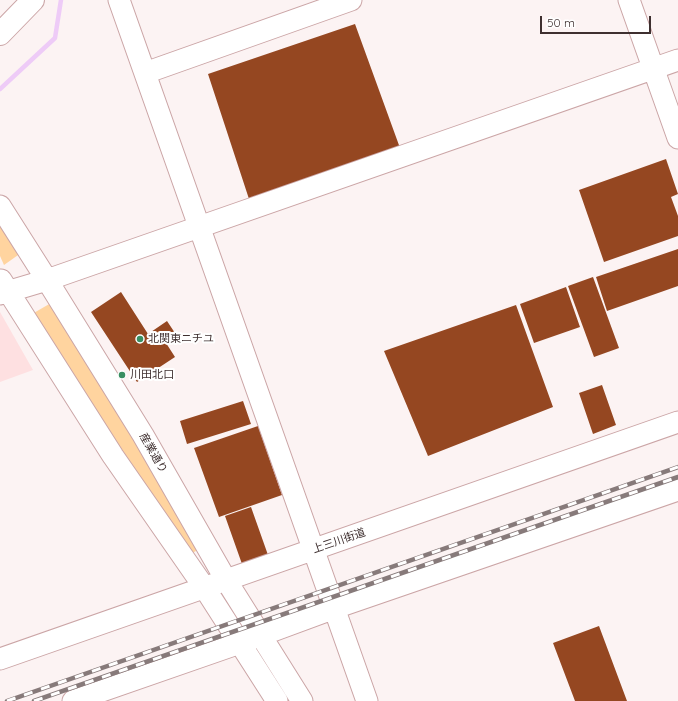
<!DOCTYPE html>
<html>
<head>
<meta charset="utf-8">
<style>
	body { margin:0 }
	#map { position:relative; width:678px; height:701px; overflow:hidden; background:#fcf3f3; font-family:Quicksand,sans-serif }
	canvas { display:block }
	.scale { position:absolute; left:540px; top:16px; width:111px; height:18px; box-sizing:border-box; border:2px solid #3e2f2f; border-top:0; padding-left:5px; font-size:12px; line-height:14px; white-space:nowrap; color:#3e2f2f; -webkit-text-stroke:3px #fff; paint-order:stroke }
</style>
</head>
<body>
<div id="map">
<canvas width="678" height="701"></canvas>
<div class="scale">50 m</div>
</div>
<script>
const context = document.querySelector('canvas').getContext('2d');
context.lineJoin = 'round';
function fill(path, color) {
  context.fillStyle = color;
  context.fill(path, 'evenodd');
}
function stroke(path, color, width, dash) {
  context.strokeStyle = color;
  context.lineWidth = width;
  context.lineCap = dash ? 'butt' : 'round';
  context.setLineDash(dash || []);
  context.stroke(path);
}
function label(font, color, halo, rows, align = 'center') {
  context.font = font + ' Quicksand,"Noto Sans JP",sans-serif';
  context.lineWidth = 4;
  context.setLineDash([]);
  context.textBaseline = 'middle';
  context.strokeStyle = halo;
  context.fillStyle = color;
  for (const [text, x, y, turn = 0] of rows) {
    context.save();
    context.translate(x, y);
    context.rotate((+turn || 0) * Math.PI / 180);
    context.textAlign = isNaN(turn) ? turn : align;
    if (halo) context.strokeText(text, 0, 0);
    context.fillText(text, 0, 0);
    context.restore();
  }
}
fill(new Path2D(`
	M0,312L33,370L0,382Z`), '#fee0e1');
fill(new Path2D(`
	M0,220L21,253L4,265L0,256Z
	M51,303L125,421L199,549L191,554L106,431L32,314Z`), '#ffd49f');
stroke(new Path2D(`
	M0,89L55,38L61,0`), '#eecbf7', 4.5);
fill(new Path2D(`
	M355,24L400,148L249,199L208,74Z
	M666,159L678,194L671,197L678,216V236L604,262L579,190Z
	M678,249V286L607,311L596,277Z
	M593,277L619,348L594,357L568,286Z
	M566,287L580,327L534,343L520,304Z
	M121,292L148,334L167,321L177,336L166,343L175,357L137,382L91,312Z
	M516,305L553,407L428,456L384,351Z
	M602,385L616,425L593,434L579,393Z
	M243,401L251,424L187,444L180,421Z
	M258,426L282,495L219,517L194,448Z
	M251,507L268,555L242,564L225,516Z
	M599,626L627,701H575L553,643Z`), '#954721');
const minor = new Path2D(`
	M119,0L367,701
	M629,0L678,138
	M145,73L351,0
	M0,206L47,280L143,435L226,580L302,701
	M1,280L113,456L204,587L277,701
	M0,294L47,280L678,60
	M0,659L678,422
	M73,701L240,643L335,608L678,490`);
const major = new Path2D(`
	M0,34L33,0`);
stroke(minor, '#cba5a6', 23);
stroke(major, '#cba5a6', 24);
stroke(minor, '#fff', 21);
stroke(major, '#fff', 22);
const rail = new Path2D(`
	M7,701L678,467
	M34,701L678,477`);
stroke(rail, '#877a7a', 4.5);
stroke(rail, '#fff', 3, [9]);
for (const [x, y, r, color] of [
	[140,339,4,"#398f62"],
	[122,375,4,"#398f62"]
]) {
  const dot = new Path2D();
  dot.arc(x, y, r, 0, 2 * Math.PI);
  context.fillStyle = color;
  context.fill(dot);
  stroke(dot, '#fff', 1.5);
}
label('11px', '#3e2f2f', '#fff', [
	["北関東ニチユ",148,339],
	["川田北口",130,375]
], 'left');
label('11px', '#3e2f2f', '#fff', [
	["産業通り",153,453,60],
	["上三川街道",339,541,-19]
]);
</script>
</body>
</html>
